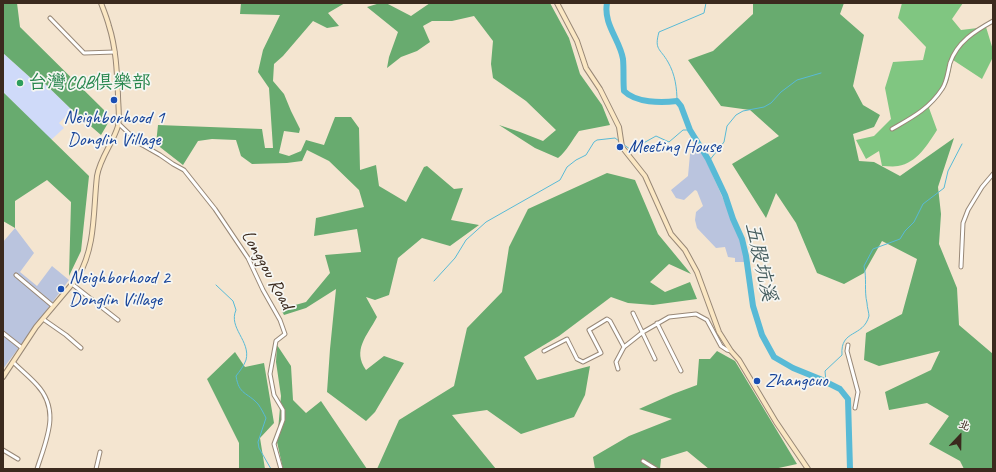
<!DOCTYPE html>
<html>
<head>
<meta charset="utf-8">
<style>
	body { margin:0 }
	#map { position:relative; width:996px; height:472px; overflow:hidden; background:#f4e5d0; font-family:Caveat,"LXGW WenKai TC",sans-serif }
	canvas { display:block }
	.frame { position:absolute; inset:0; border:4px solid #3b2a1e; pointer-events:none }
	.north { position:absolute; left:940px; top:416px; width:40px; height:40px; -webkit-text-stroke:3px #f6f6f2; paint-order:stroke; rotate:22deg; font-size:11px; font-weight:700; line-height:16px; text-align:center; color:#3b2a1e }
	.north::after { content:''; display:block; margin:auto; width:14px; height:18px; background:#3b2a1e; clip-path:polygon(50% 0,100% 100%,50% 72%,0 100%) }
</style>
</head>
<body>
<div id="map">
<canvas width="996" height="472"></canvas>
<div class="frame"></div>
<div class="north">北</div>
</div>
<script>
const context = document.querySelector('canvas').getContext('2d');
context.lineJoin = 'round';
function fill(path, color) {
  context.fillStyle = color;
  context.fill(path, 'evenodd');
}
function stroke(path, color, width, dash) {
  context.strokeStyle = color;
  context.lineWidth = width;
  context.lineCap = dash ? 'butt' : 'round';
  context.setLineDash(dash || []);
  context.stroke(path);
}
function label(font, color, halo, rows, align = 'center') {
  context.font = font + ' Caveat,"LXGW WenKai TC",sans-serif';
  context.lineWidth = 3.5;
  context.setLineDash([]);
  context.textBaseline = 'middle';
  context.strokeStyle = halo;
  context.fillStyle = color;
  for (const [text, x, y, turn = 0] of rows) {
    context.save();
    context.translate(x, y);
    context.rotate((+turn || 0) * Math.PI / 180);
    context.textAlign = isNaN(turn) ? turn : align;
    if (halo) context.strokeText(text, 0, 0);
    context.fillText(text, 0, 0);
    context.restore();
  }
}
fill(new Path2D(`
	M3,53L33,80L37,76L72,110L59,123L64,128L51,140L3,92Z`), '#cfdaf9');
fill(new Path2D(`
	M700,147L742,241L746,262H735V258L728,257L725,247L716,248L697,228L695,220L696,212L703,206L697,191L695,190L684,200L676,198L671,190L688,176L690,154L692,152Z
	M15,228L34,253L20,272L37,286L52,266L69,280L3,369V242Z`), '#bac4de');
fill(new Path2D(`
	M902,3H963L952,19L961,30L986,27L993,50V57L982,79L953,60L948,82L929,108L937,130C928,144 917,163 898,166C893,167 887,166 882,166L879,151L866,159L856,140L874,136L891,119L885,88L893,62L923,60L926,47L898,18Z`), '#80c681');
fill(new Path2D(`
	M3,3H17L20,27L104,110L108,123L101,135L72,110L37,76L33,80L3,53Z
	M241,3H345L328,13L339,26L327,28L313,21L283,56L274,64L273,81L284,94L291,111L300,129L299,133L284,131L279,153L289,156L301,151L306,140L324,145L335,117H351L359,128L360,170L376,165L379,186L406,202L424,167L427,166L454,189L463,188L451,220L479,225L450,246L422,238L398,258L389,295L375,300L366,297L377,317C367,336 352,350 366,370L384,356L404,363L375,412L366,421L327,392L330,349L336,289L306,308L284,315L281,309L306,302L330,273L325,255L361,252L357,229L314,236L316,218L364,207L359,190L329,161L307,150L302,161L287,163L252,164L241,156L236,140L212,139L198,141L183,165L156,144L158,125L262,129L265,148H273L269,88L258,72L263,50L280,15L240,14Z
	M380,3H386L411,16L430,3H550L569,38L580,74L602,105L610,125L579,131C572,140 567,151 558,158L535,148L499,125L520,132L543,141L556,130L526,101L493,78L491,64L493,41L474,16L452,21H432L423,26L430,42L417,51L401,57L387,68L389,57L398,32L367,7Z
	M753,3H844L840,14L864,35L853,86L863,105L880,115L874,127L853,134L859,161L874,162L900,176L954,138L938,187L941,214L939,244L957,288L959,325L993,354V469H964L960,461L929,444L949,416L927,403L889,410L885,392L931,370L940,351L879,366L864,360L866,333L902,314L917,259L882,241L864,273L844,284L817,273L796,223L776,193L766,218L732,164L779,136L750,110L721,106L688,60L713,51L753,14Z
	M3,92L89,176L81,251L69,276L71,202L47,180L15,201V228L3,221Z
	M607,173L635,180L658,234L691,274L669,264L650,282L665,292L690,282L697,299L653,305L628,303L611,297L559,336L524,357L537,380L590,366L585,395L574,417L521,434L487,410L452,415L496,469H377L399,420L454,386L467,328L502,292L509,247L528,209Z
	M277,345L291,366L293,400L306,413L321,401L367,469H283L277,442L281,396L276,362Z
	M717,351L735,361L797,464L774,469H709L687,451L661,459L660,469H595L593,457L629,436L672,419L639,409L673,394L697,385L699,359H710Z
	M235,352L245,367L264,363L274,423L260,438L265,469H239V443L207,379Z`), '#68ab6f');
stroke(new Path2D(`
	M677,101C677,88 675,74 668,62C660,48 654,50 659,32L704,13L706,3
	M623,144L631,150L656,136L669,142L683,130H690
	M709,161L724,142L727,126L736,115L743,111L764,107L771,103L781,92L797,80L821,73
	M434,281L455,258L466,240L486,222L560,180L567,167L576,160L586,155L594,142L597,140L615,138L619,141
	M216,285L233,301L236,310C228,328 251,341 246,360C244,366 239,372 236,376C239,395 247,392 258,404C261,408 264,414 266,418L258,442L259,448L271,469
	M826,382L825,371L842,355C840,329 863,338 869,316C869,313 867,307 867,303C864,291 867,278 864,266L873,249L900,239L905,231L914,222L923,204L944,188L948,171L962,144`), '#58bad6', 1);
stroke(new Path2D(`
	M607,3C603,24 620,40 623,59C624,70 623,81 624,91C636,103 661,103 677,101L681,106L690,130L708,159L725,195L733,219L742,239L746,256L753,306L762,335L774,357L793,368L820,379L840,389L848,399L850,469`), '#58bad6', 6);
const minor = new Path2D(`
	M50,18L84,53L115,52
	M118,123L139,143L160,155L173,164L184,170L215,209L248,258L263,290L280,320L285,334L276,341L270,374L274,395L283,410V420L274,444L281,469
	M892,129C911,118 929,109 942,89C947,82 948,71 950,63C957,42 975,31 993,21
	M961,267L963,223L968,210L982,187L993,174
	M16,275L53,306
	M72,284L118,320
	M633,313L655,359
	M43,319L66,335L81,348
	M657,323L681,371
	M3,333L22,348
	M848,345L847,351L858,392L855,408
	M544,351L567,339L577,359L583,362L601,353L589,330L607,319L610,321L624,347
	M13,362C21,370 30,377 37,385C61,411 46,440 37,469
	M618,369L616,362L624,347L643,332L669,317L696,314L707,320L721,346L727,350L731,351
	M3,450L18,459
	M643,461L656,469
	M96,469L100,452`);
const secondary = new Path2D(`
	M557,3L577,41L586,68L600,89L619,127L622,147L645,176L671,234L685,250L697,272L719,332L731,351L739,360L776,422L808,469
	M3,377L36,327L78,277C96,246 93,211 97,176C100,158 113,143 118,126C120,116 118,105 118,95C117,72 116,48 109,26C107,18 104,11 101,3`);
stroke(minor, '#988877', 5);
stroke(secondary, '#988877', 6);
stroke(minor, '#fff', 3);
stroke(secondary, '#fbe7c3', 4);
for (const [x, y, r, color] of [
	[20,83,4,"#2e9e5b"],
	[114,100,4,"#1a4fb4"],
	[620,147,4,"#1a4fb4"],
	[61,289,4,"#1a4fb4"],
	[757,381,4,"#1a4fb4"]
]) {
  const dot = new Path2D();
  dot.arc(x, y, r, 0, 2 * Math.PI);
  context.fillStyle = color;
  context.fill(dot);
  stroke(dot, '#f6f6f2', 1.5);
}
label('19px', '#27864d', '#f6f6f2', [
	["台灣CQB俱樂部",28,83]
], 'left');
label('19px', '#164399', '#f6f6f2', [
	["Neighborhood 1",114,118,"center"],
	["Donglin Village",114,140,"center"],
	["Meeting House",628,147],
	["Neighborhood 2",69,278],
	["Donglin Village",69,300],
	["Zhangcuo",765,381]
], 'left');
label('19px', '#3b2a1e', '#f6f6f2', [
	["Longgou Road",267,270,61]
]);
label('italic 20px', '#455c5e', '#f6f6f2', [
	["五股坑溪",760,262,77]
]);
</script>
</body>
</html>
